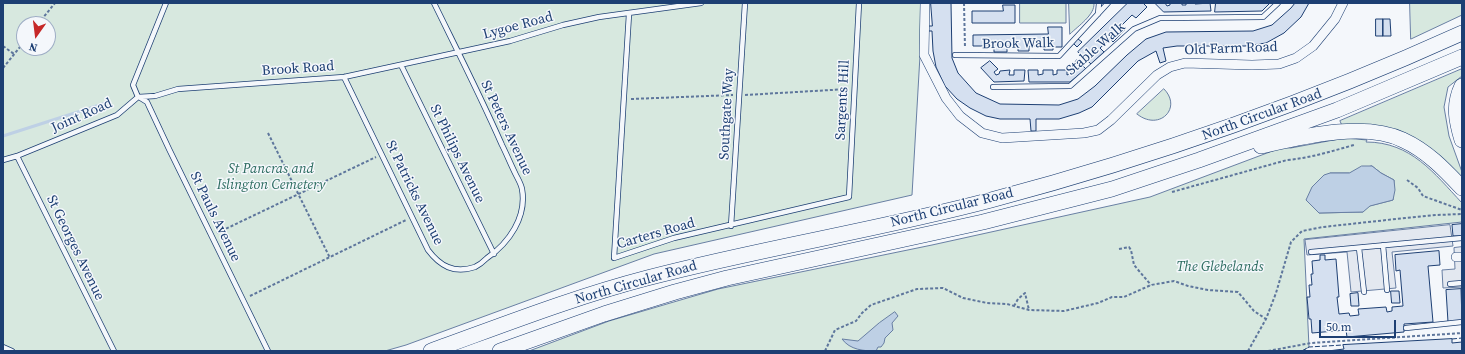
<!DOCTYPE html>
<html>
<head>
<meta charset="utf-8">
<style>
	body { margin:0 }
	#map { position:relative; width:1465px; height:354px; overflow:hidden; background:#f4f7fb; font-family:"Source Serif 4",serif }
	canvas { display:block }
	.frame { position:absolute; inset:0; border:4px solid #1d3f73; pointer-events:none }
	.north { position:absolute; left:16px; top:16px; width:40px; height:40px; box-sizing:border-box; background:#f4f7fb; border:1px solid #9eadc5; border-radius:50%; rotate:194deg; font-size:11px; font-weight:700; line-height:16px; text-align:center; color:#1d3f73 }
	.north::after { content:''; display:block; margin:auto; width:14px; height:18px; background:#c62828; clip-path:polygon(50% 0,100% 100%,50% 72%,0 100%) }
	.scale { position:absolute; left:1319px; top:320px; width:77px; height:18px; box-sizing:border-box; border:2px solid #1d3f73; border-top:0; padding-left:5px; font-size:12px; line-height:14px; white-space:nowrap; color:#1d3f73; -webkit-text-stroke:3px #f4f7fb; paint-order:stroke }
</style>
</head>
<body>
<div id="map">
<canvas width="1465" height="354"></canvas>
<div class="frame"></div>
<div class="north">N</div>
<div class="scale">50 m</div>
</div>
<script>
const context = document.querySelector('canvas').getContext('2d');
context.lineJoin = 'round';
function fill(path, color) {
  context.fillStyle = color;
  context.fill(path, 'evenodd');
}
function stroke(path, color, width, dash) {
  context.strokeStyle = color;
  context.lineWidth = width;
  context.lineCap = dash ? 'butt' : 'round';
  context.setLineDash(dash || []);
  context.stroke(path);
}
function label(font, color, halo, rows, align = 'center') {
  context.font = font + ' "Source Serif 4",serif';
  context.lineWidth = 3;
  context.setLineDash([]);
  context.textBaseline = 'middle';
  context.strokeStyle = halo;
  context.fillStyle = color;
  for (const [text, x, y, turn = 0] of rows) {
    context.save();
    context.translate(x, y);
    context.rotate((+turn || 0) * Math.PI / 180);
    context.textAlign = isNaN(turn) ? turn : align;
    if (halo) context.strokeText(text, 0, 0);
    context.fillText(text, 0, 0);
    context.restore();
  }
}
const green = new Path2D(`
	M3,3H923L912,195L654,254L406,345L385,351H3ZM24,24H48V48H24Z
	M1020,3H1066V23H1020Z
	M1069,3H1094C1095,15 1078,26 1070,34Z
	M1410,3H1462V15L1411,39Z
	M1462,69V76L1448,87L1444,107L1449,136L1462,172V182L1436,157L1343,128L1340,121Z
	M1164,89C1183,108 1159,132 1137,114Z
	M1345,138L1367,140L1366,142C1411,142 1434,173 1462,203V222L1304,239L1309,347L1302,351H529L609,321L718,289L932,245L1150,197L1283,147L1290,148ZM1372,166L1381,173L1394,180L1393,200L1369,206L1363,212L1319,213L1306,200L1330,173H1349Z`);
fill(green, '#d7e8df');
stroke(green, '#687fa3', 1);
const parking = new Path2D(`
	M1450,225L1453,246L1392,252L1396,288L1351,292L1347,252L1307,255L1305,240Z
	M1462,247V287L1443,288L1442,270L1455,269L1454,248Z`);
fill(parking, '#e3e8f0');
stroke(parking, '#687fa3', 1);
const water = new Path2D(`
	M1362,166H1372L1381,173L1394,180L1395,190L1393,200L1370,206L1363,212L1319,213L1306,200L1312,187L1324,175L1330,173H1349Z
	M895,312L898,316L892,323L893,330L885,338L884,343L881,347H878L876,351C864,351 850,350 842,339L858,341L879,323Z`);
fill(water, '#bed0e5');
stroke(water, '#687fa3', 1);
stroke(new Path2D(`
	M3,136L109,102`), '#bed0e5', 3);
const building = new Path2D(`
	M931,3H951L952,58L958,73L976,93L1000,104L1059,105L1078,99L1095,86L1127,55L1146,39L1166,32L1253,31L1272,25L1291,8L1295,3H1309L1301,17L1284,33L1266,43L1245,46H1177L1163,48L1166,61L1160,63L1156,51L1138,61L1092,107L1079,113L1059,119H1036V131H1031L1030,119H1000L986,116L970,108L957,99L945,86L936,67L933,51L932,31H926V26H932Z
	M1128,3H1143L1147,7L1136,18L1132,15L1121,26L1125,30L1113,42L1110,39L1100,48L1104,52L1091,64L1078,52Z
	M1155,3H1165L1167,6L1170,5V3H1182V5H1186V3H1196L1195,4L1210,3L1211,11L1164,12Z
	M1216,3H1270L1262,11L1215,12Z
	M1003,5H1015V23H972V11H1003Z
	M1376,19H1383V36H1376Z
	M1383,19H1390L1391,36H1383Z
	M1048,27H1062V47H1053V50H1044V46H1029V51H1018V46H1007V52H994V46H973V35L1048,34Z
	M1078,39L1082,42L1077,47L1074,44Z
	M1077,60L1086,69L1070,82H1029L1028,70H1038V75L1043,74V70H1053V75L1057,74V70H1067V75L1069,74L1072,71L1071,68Z
	M990,61L998,69L994,72L996,75L999,74L1000,71L1010,70L1009,75H1014V70H1025L1024,81L994,82L981,68Z
	M1462,224V236H1453L1452,225Z
	M1439,251L1440,265L1428,266L1433,322L1404,324V332L1347,337L1346,330L1312,333L1311,319H1309L1307,297H1310L1309,285H1312L1311,274H1313L1312,261L1320,260V255H1325V260L1336,259L1339,297H1337L1339,314L1349,313L1350,316L1359,315L1358,309L1386,307L1387,312L1392,311V307L1403,306L1400,270L1396,271L1395,255Z
	M1461,289L1462,321L1448,322L1446,290Z
	M1391,291H1399L1400,303H1392Z
	M1358,293L1359,306H1351L1350,294Z
	M1452,339V343L1462,342V351H1328L1344,349L1343,345Z`);
fill(building, '#d5e0f0');
stroke(building, '#1d3f73', 1);
const service = new Path2D(`
	M629,14L614,258L674,238L849,197L859,3
	M1098,14L1099,3
	M955,55L1059,56L1108,3
	M401,65L494,254
	M344,77L428,250C440,266 454,274 475,267C479,265 484,261 487,258C509,243 527,217 522,189C521,184 518,179 516,175C511,165 507,155 502,145C481,97 457,50 434,3
	M993,87L1070,86L1134,29L1160,18L1263,17L1278,3
	M138,97L155,96L178,89L344,77L510,41L563,25L599,17L701,3
	M139,97L147,102L169,149L268,351
	M17,156L114,351
	M3,160L17,156L117,115L138,97L133,85L166,3
	M731,226L745,3
	M1383,245L1387,290
	M1359,248L1364,292
	M1311,252L1462,238
	M1450,284L1462,283
	M1406,328L1462,322
	M3,347L12,351`);
const minor = new Path2D(`
	M925,3L924,55L946,98L960,116L982,133L1002,138L1084,133L1098,130L1111,120L1157,75L1170,67L1185,63L1252,65L1279,64L1296,58L1313,46L1335,19L1343,3
	M1456,257H1462`);
const trunk = new Path2D(`
	M1462,86C1453,105 1456,120 1462,140
	M1261,146C1301,137 1364,121 1403,140C1427,151 1444,169 1462,188
	M431,351C503,325 574,297 647,278C761,248 878,230 991,200C1153,157 1310,102 1462,33
	M500,351L604,314L675,292L727,278L983,222L1112,189L1199,160L1337,110L1462,57`);
stroke(service, '#1d3f73', 6);
stroke(minor, '#1d3f73', 10);
stroke(trunk, '#1d3f73', 16);
stroke(new Path2D(`
	M964,3L965,48
	M38,24L55,3
	M3,46L14,54
	M3,68L24,42
	M745,95L848,89
	M631,99L733,95
	M268,133L330,258
	M1407,180L1418,188L1423,196L1462,210
	M1172,192L1287,160C1311,158 1332,151 1354,145
	M217,233L376,157
	M1119,249L1129,247L1131,250L1134,265L1151,285
	M250,296L406,220
	M1014,306L1018,299L1025,293L1029,310
	M825,351L835,330L856,321L862,313L871,305L917,289L943,288L963,298L987,303L1007,304L1029,310L1064,311L1098,303L1112,297H1124L1151,285L1174,281L1188,286L1208,290L1238,292L1254,311L1266,319
	M1248,351L1266,319L1276,293L1291,242L1302,231L1323,227L1405,218L1436,215L1462,214
	M1268,351L1311,343L1462,333`), '#5e769c', 2, [3, 2]);
stroke(service, '#f4f7fb', 4.5);
stroke(minor, '#f4f7fb', 9);
stroke(trunk, '#f4f7fb', 15);
stroke(new Path2D(`
	M1452,339L1462,338
	M1302,351L1309,347L1343,345`), '#1d3f73', 1, [5, 2]);
label('14px', '#1d3f73', '#f4f7fb', [
	["Lygoe Road",518,26,-15],
	["Brook Walk",1018,44,-1],
	["Stable Walk",1096,49,-41],
	["Old Farm Road",1231,49,-2],
	["Brook Road",298,69,-4],
	["Sargents Hill",843,100,-87],
	["Southgate Way",727,114,-87],
	["North Circular Road",1262,115,-20],
	["Joint Road",82,116,-24],
	["St Peters Avenue",506,128,65],
	["St Philips Avenue",457,154,64],
	["St Patricks Avenue",414,193,64],
	["North Circular Road",952,208,-14],
	["St Pauls Avenue",215,217,64],
	["Carters Road",656,234,-16],
	["St Georges Avenue",75,248,64],
	["North Circular Road",636,283,-16]
]);
label('italic 14px', '#2c6c60', '#f4f7fb', [
	["St Pancras and",271,169],
	["Islington Cemetery",271,185],
	["The Glebelands",1220,267]
]);
</script>
</body>
</html>
